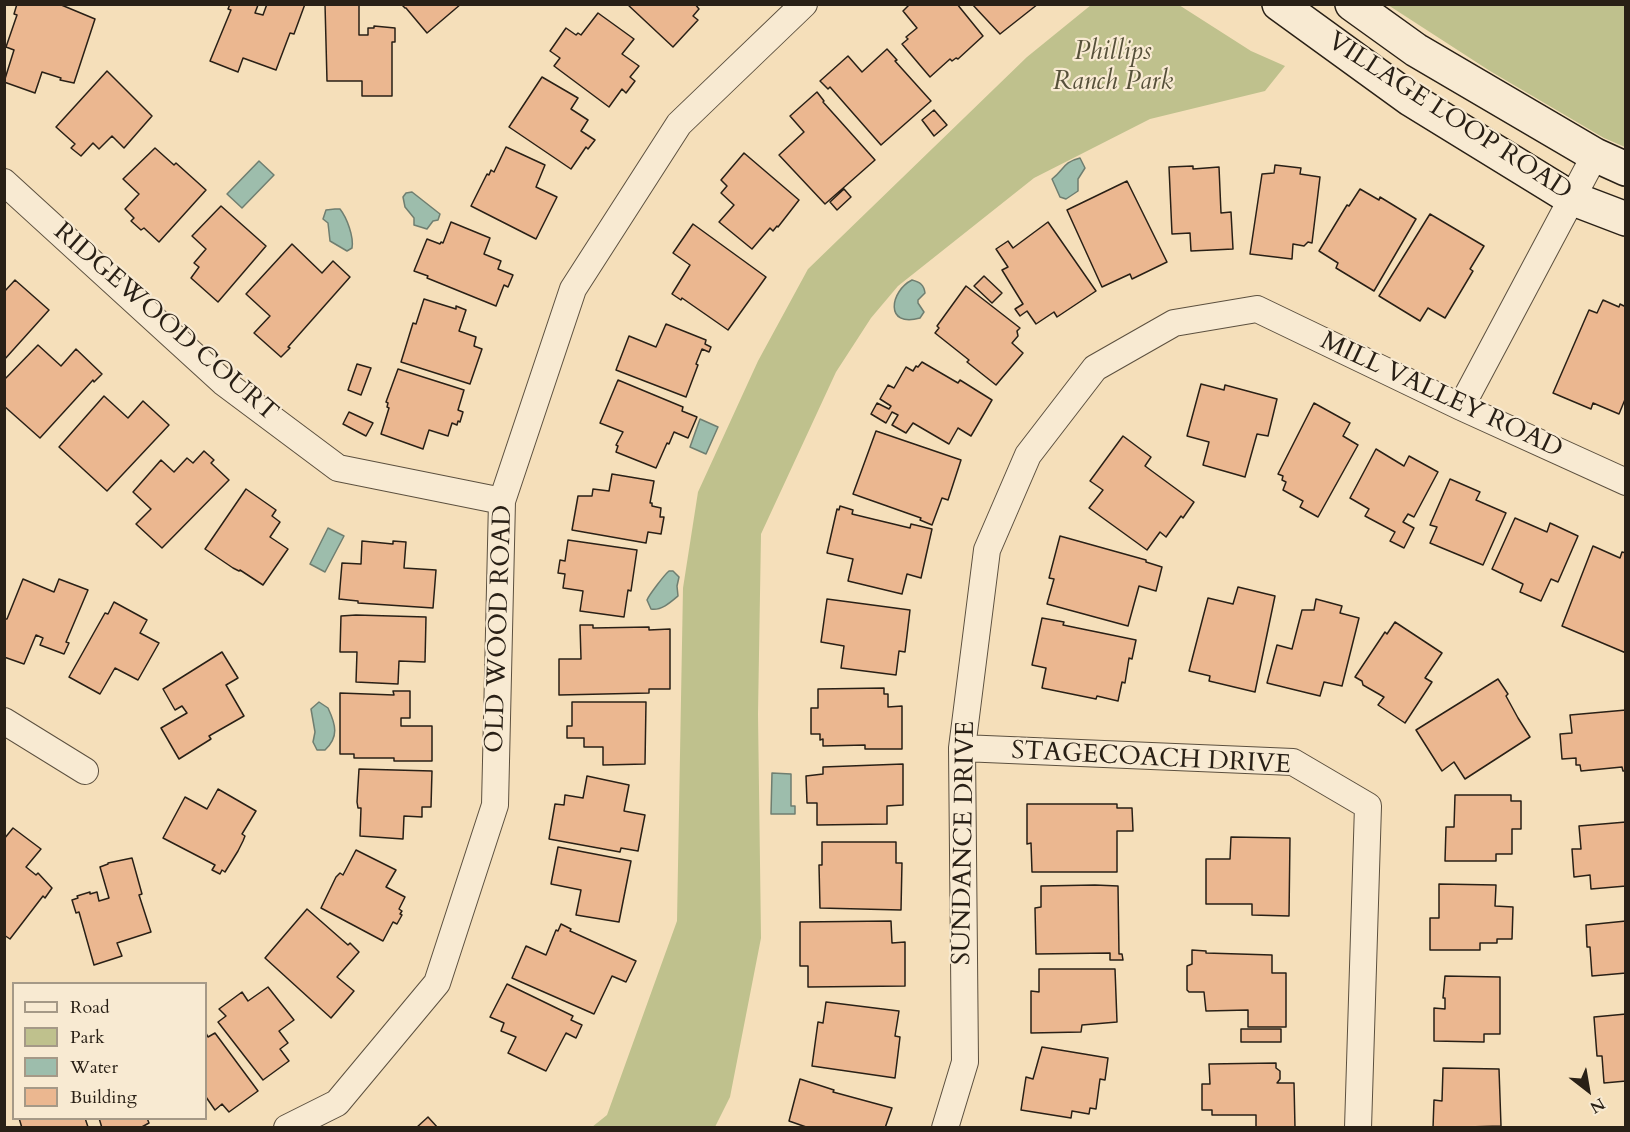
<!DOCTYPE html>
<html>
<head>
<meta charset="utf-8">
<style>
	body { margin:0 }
	#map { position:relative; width:1630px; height:1132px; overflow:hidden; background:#f5dfba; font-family:Cardo,serif }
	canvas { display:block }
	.frame { position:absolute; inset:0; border:6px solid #292016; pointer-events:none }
	.legend { position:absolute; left:12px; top:982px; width:195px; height:138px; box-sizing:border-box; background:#f8ead2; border:2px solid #a59987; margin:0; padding:8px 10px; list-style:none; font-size:18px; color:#292016 }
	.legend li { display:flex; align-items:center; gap:12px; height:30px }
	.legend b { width:30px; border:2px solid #a59987 }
	.north { position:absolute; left:1558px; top:1060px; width:60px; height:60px; -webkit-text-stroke:4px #f8ead2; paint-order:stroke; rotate:149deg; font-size:16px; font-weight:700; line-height:24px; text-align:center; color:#292016 }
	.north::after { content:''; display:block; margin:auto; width:21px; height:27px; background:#292016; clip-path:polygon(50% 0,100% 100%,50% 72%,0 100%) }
</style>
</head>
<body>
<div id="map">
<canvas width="1630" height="1132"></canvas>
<div class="frame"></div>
<ul class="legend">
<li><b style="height:8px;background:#f8ead2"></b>Road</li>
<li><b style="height:16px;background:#bfc18d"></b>Park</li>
<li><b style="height:16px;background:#9dbdac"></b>Water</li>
<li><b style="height:16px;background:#ebb790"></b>Building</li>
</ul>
<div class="north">N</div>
</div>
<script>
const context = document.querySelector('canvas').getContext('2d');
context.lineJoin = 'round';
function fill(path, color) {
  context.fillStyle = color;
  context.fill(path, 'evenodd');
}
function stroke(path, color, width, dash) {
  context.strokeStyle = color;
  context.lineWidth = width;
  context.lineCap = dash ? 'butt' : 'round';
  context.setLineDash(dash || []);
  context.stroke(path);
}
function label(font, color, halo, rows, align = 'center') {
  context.font = font + ' Cardo,serif';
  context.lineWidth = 4.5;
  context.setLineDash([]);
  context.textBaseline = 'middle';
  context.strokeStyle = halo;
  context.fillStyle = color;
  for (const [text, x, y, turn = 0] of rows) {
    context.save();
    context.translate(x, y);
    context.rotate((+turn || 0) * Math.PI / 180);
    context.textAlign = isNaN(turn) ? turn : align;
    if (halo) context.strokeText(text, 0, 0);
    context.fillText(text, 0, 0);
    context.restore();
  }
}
fill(new Path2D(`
	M1091,5H1179L1251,51L1285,66L1265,91L1150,119L1034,178L898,286L871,318L836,372L761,534L758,714L761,938L730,1097L715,1127H592L607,1115L677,921L683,588L698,492L758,361L808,269L1027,57Z
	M1388,5H1625V147L1604,138L1490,71Z`), '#bfc18d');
const water = new Path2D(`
	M1080,158L1085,168L1078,179V191L1066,199L1060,197L1052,179C1064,170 1063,162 1080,158Z
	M259,161L274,175L242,208L227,194Z
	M412,192L440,214L438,220L433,221L427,229L414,225V218L405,207L403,197L406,193Z
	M335,209H340C347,218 354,237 352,248L347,251L330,241L328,223L323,219L326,210Z
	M912,280C920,282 924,285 925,293L918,300V303L924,312L920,318C884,328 890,291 912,280Z
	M700,419L718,427L706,454L690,447Z
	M328,528L344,536L325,572L310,564Z
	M669,571H673L679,577L677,586L678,596C671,602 661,611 651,609L647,600C649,595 665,574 669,571Z
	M319,702L328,708C336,725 339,737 325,750H317L313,742L315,732L311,709Z
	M772,773L791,774V806H795V814H771Z`);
fill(water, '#9dbdac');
stroke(water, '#6f7e70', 1.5);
const building = new Path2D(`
	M17,4H59L95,19L74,83L60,80L61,78L42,72L35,93L4,82L14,50L6,47L17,15L14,14Z
	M230,4H255L258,5L255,13L263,15L267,4H305L294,34L290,33L276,70L243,58L238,72L210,61L231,10L228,9Z
	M325,4L359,5V35H368V28H374V26L395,28V42H392V96H362V81H327Z
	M401,4H461L427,33L406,8H405Z
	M627,4H695L699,9L693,16L698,20L673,47Z
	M910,4H957L983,36L958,59L956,58L952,61L950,59L930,77L902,44L908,39L906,37L917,28L903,11Z
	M972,4H1038L1000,34Z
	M598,13L634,39L622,54L639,66L630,77L635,81L626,93L622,89L609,107L554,66L560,58L550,51L566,28L576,35L578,33L581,35Z
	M887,49L897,60L895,61L931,101L881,145L830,87L828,89L820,81L848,56L862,72Z
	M107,71L152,116L124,148L112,136L99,149L93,143L81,156L71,148L75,144L56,127Z
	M542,77L578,98L571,109L588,120L581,131L595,140L588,149L586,147L571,169L509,127Z
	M817,92L824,101L823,102L875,160L825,204L779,155L804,132L790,116Z
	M934,110L947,125L934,136L922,120Z
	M506,147L545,165L536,187L557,197L536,239L471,206L487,174L489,175L491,170L494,172Z
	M155,148L174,165L176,163L206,190L159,242L144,228L141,230L131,221L134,218L125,209L139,194L123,179Z
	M744,153L799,200L778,227L777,226L773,231L770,228L752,249L719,222L734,205L721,193L727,186L721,180Z
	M1275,165L1301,168L1300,174L1320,177L1312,243L1308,242L1304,246L1293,244L1292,259L1250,254L1262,174L1274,173Z
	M1193,166V169L1219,167L1221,213L1231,212L1233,249L1191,251L1190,233L1172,234L1169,167Z
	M1127,181L1167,262L1132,279L1130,274L1102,287L1067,210Z
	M844,189L851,197L837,210L830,202Z
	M1360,189L1379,200L1380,197L1416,219L1374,291L1336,268L1338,263L1319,251L1347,205L1349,206Z
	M221,206L266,246L218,302L191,278L199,267L194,263L206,249L192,236Z
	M1430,214L1484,246L1470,269L1473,271L1445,318L1428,308L1420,321L1379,296Z
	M451,222L490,238L484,254L501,261L498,269L513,275L508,287L504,285L496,306L427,278L428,276L414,271L427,239L440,244L441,242L443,243Z
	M1048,222L1096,291L1057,317L1054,312L1036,324L1027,311L1020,316L1015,309L1023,304L1002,270L1008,267L996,249L1008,241L1013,248Z
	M693,224L766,277L728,330L682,298L681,300L672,294L690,265L673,253Z
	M292,244L322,273L333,261L350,277L288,347L290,348L281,357L254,333L270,316L246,294Z
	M984,276L1002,293L992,303L974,286Z
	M15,280L49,310L4,360V292Z
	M966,286L1020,328L1017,331L1018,336L1012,343L1023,353L996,385L967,362L969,360L935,333L939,328L937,326Z
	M424,299L456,309V306L466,310L459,331L476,337L474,346L482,349L470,384L401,362L413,323L416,324Z
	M1603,300L1619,307L1620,304L1626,307V397L1619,414L1593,403L1591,409L1553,393L1589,310L1597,313Z
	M666,324L706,340L705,344L711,347L709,352L702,349L696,364L698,365L686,397L616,370L629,336L656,347Z
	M38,345L61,366L76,349L102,374L94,382L93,380L40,438L4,406V380Z
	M922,362L958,383L960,380L992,400L971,436L958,428L949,444L913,423L906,433L892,425L898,415L892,412L886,423L871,414L877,403L889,409L891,406L880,399L888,385L894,388L906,367L913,371L916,366L918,367Z
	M357,364L371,368L361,395L348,390Z
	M398,369L464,390L458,410L463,412L460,422L458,421L457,425L452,423L448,436L429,430L423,449L381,434L389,408L387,407L388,403L386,402Z
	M618,380L683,407L682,411L697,417L688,438L674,432L669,444L667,443L656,468L616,452L618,446L616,445L623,432L600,423Z
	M1201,384L1224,390L1225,385L1277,399L1268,436L1257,434L1245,477L1203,465L1209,442L1187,436Z
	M104,396L128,418L143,401L169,425L107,491L59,447Z
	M1314,403L1350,423L1343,436L1358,445L1318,517L1300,507L1303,501L1283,490L1286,482L1282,480L1283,476L1278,474Z
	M349,412L373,423L366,436L343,424Z
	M876,431L961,460L948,500L942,498L932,525L920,520L921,518L853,494Z
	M1123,436L1151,457L1145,466L1194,502L1183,518L1181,516L1166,537L1160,532L1147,550L1089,508L1103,490L1090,481Z
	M1376,449L1404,466L1409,456L1438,472L1414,517L1408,514L1403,522L1414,528L1404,548L1390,541L1395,532L1365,516L1369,509L1350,498Z
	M204,451L214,460L211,463L229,480L162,548L136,524L151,509L133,492L161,460L174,472L187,458L193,463Z
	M612,474L654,481L650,503H652V506L661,508L660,517H664L661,534L648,532L646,543L572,530L578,496H592L593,489L609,491Z
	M1450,479L1480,492L1476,500L1506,513L1483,565L1430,543L1437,527L1430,525Z
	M246,489L276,510L272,516L280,522L270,537L288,549L263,585L240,570L239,571L233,568L205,549Z
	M840,506L853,510L852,514L910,528L911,524L932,529L921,578L907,574L902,594L848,581L853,559L827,553L837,509L839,510Z
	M1515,518L1547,532L1550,523L1578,536L1558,582L1551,579L1541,601L1520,592L1523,584L1492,569Z
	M1060,536L1146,560V562L1162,567L1156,591L1139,586L1128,626L1047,604L1054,579L1049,578Z
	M568,540L637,550L631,591L628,590L624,617L580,611L583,591L563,588L565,574L558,573L560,560L565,561Z
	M362,541L393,544V541L406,542L404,568L436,570L433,608L358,603V601L339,599L342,563L361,564Z
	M1593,546L1620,558L1622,552L1626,553V653L1562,626Z
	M23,579L54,592L59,579L88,590L66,642L69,643L64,654L40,645L43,638L36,635L24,664L4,657V619H7Z
	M1238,587L1275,596L1255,692L1209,681L1210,676L1189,671L1208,598L1233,604Z
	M827,599L910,610L905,652L899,651L896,675L841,668L844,646L821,642Z
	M1316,599L1342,606L1340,613L1359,618L1342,686L1324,682L1320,696L1267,683L1277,645L1292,649L1302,610H1314Z
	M114,602L147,620L140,633L159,643L138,680L115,668L100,694L69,677L105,613L108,614Z
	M356,615L426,617L425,662L399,661L398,684L356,682L357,652H340L341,616Z
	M1042,618L1064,622L1063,625L1136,640L1132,659L1129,658L1125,683L1122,682L1118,701L1097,696L1096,699L1042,688L1046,668L1032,665Z
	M1395,622L1442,653L1425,678L1432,682L1405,723L1378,705L1384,697L1363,685L1362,681L1355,677L1385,632L1387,634Z
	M580,625H593V628L649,627V630L670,629V689H649V693L559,695V659H581Z
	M222,652L238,678L226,685L244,716L209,736L211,739L179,759L161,728L187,713L182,706L175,710L163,689Z
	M1498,679L1508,694L1506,696L1518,718L1530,737L1465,779L1454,762L1442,771L1416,730Z
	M884,688V694H888V707L902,706V749H865V745L823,746V739L820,740V734H811V708H818V689Z
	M393,691H410V718H401V726H432V761H394V758H354V754H340V693L394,695Z
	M572,702H646L645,764L603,765V747H584V738H567V726H572Z
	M1626,710V771H1623L1622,767L1581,771L1580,765H1576V758L1562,759L1560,734L1572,733L1570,715Z
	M903,764V805L887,806V824L817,825V803H807L806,776L823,774V767Z
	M359,769L432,771L431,807H422V817L404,816L403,839L360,836L361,808H358L357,802Z
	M587,776L629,785L624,811L645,815L638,851L621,848L620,852L549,839L555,804L564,805L565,795L583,798Z
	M218,789L256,811L242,834L245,836L243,841L238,851L225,872L222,870L220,874L212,870L215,865L163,838L185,797L207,809Z
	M1455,795H1511V801H1521V829H1512V854H1496V861H1445L1446,827H1454Z
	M1027,804H1117V808H1132L1133,831H1117V872H1032L1031,843L1027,844Z
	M1626,822V886L1591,889L1590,875L1574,877L1572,849H1581L1579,826Z
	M13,828L41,849L26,867L36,875L38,873L52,888L45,898L43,896L10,939L4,935V839Z
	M1231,837L1290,838L1289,916L1252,915V904H1206V859H1230Z
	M822,842H896V863H902L901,910L820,908L819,865H822Z
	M558,847L631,861L619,922L576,915L581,890L551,884Z
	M356,850L396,870L386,887L405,897L399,909L402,911L400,914L402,915L397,924L393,922L383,941L321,908L336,877L340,873L343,875Z
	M132,858L142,894L139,895L151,932L117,943L122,956L94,965L79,912L76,913L72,900L78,898L77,896L90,892V894L97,892L99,901L109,898L100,867L108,864V863Z
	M1439,884L1496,885L1495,906L1513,907L1512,939H1497V943H1480V950H1430V918H1439Z
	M1095,885L1118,886L1119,954H1122L1123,960H1110V953L1036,954L1035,908L1041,907V886Z
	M307,909L348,945L350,943L359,952L337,977L354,991L331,1018L265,958Z
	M891,921L892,943L905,942V986L808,987V966H800V922Z
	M1626,921V973L1592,976L1590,947H1587L1586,925Z
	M561,924L571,929L570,931L636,961L626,982L612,976L594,1014L512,978L526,946L546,955L556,930L558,931Z
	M1192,950L1206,951V953L1272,955V973H1286V1027H1248V1010L1206,1011L1204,992H1189L1187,990V966L1192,964Z
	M1039,969H1115L1117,1022L1082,1025L1081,1032L1031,1033V991L1039,992Z
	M1445,976L1500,977V1034H1484V1042L1434,1041V1008L1445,1009V998H1443Z
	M507,984L573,1016L571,1020L582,1025L576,1038L566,1033L546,1071L508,1053L516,1037L501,1031L504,1023L490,1017Z
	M268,987L294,1020L279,1031L288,1043L280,1049L289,1061L263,1080L218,1022L226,1016L219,1009L242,992L248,1001Z
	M826,1002L899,1011L895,1036L900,1037L895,1078L812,1066L818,1022L823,1023Z
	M1626,1014V1081L1604,1083L1602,1056H1597L1594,1017Z
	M1241,1029H1281V1042H1241Z
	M206,1033L208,1037L215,1033L258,1091L229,1112L222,1104L215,1110L206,1097Z
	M1042,1047L1108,1058L1105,1080L1100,1079L1096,1109L1090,1108L1089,1114L1072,1111L1071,1118L1021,1110L1026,1077L1033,1079Z
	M1276,1063V1068L1280,1071V1079L1277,1083H1294L1295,1128H1256V1115H1212V1110H1202V1084H1210L1209,1064Z
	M1443,1068L1499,1069L1501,1126L1433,1128L1434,1100L1442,1101Z
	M800,1079L834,1090L833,1092L892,1108L885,1128H809L789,1121Z
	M428,1117L438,1128H416Z
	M19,1118H85L88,1127L92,1128H22Z
	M99,1118H147L149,1123L140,1128H102Z`);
fill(building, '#ebb790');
stroke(building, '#292016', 1.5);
const street = new Path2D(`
	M4,182L223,382L338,468L502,501
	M1461,407L1595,155
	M4,721L85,771
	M962,748L1293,762L1368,806L1358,1128
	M287,1128L337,1103L437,983L495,805L502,501L573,289L679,124L804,4
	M945,1128L965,1062L962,748L987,550L1028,455L1095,368L1174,323L1257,309L1461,407L1626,482`);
const secondary = new Path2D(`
	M1279,4L1410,99L1571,198L1626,219
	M1352,4L1416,50L1595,155L1626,169`);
stroke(street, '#5c503f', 28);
stroke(secondary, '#292016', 36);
stroke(street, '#f8ead2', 26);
stroke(secondary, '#f8ead2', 33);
label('italic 26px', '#56503a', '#f8ead2', [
	["Phillips",1113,53],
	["Ranch Park",1113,83]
]);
label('26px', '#292016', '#f8ead2', [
	["VILLAGE LOOP ROAD",1449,117,33],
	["RIDGEWOOD COURT",165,323,41],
	["MILL VALLEY ROAD",1441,396,25],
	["OLD WOOD ROAD",500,629,-88],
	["STAGECOACH DRIVE",1151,759,3],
	["SUNDANCE DRIVE",965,843,-89]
]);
</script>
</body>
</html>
